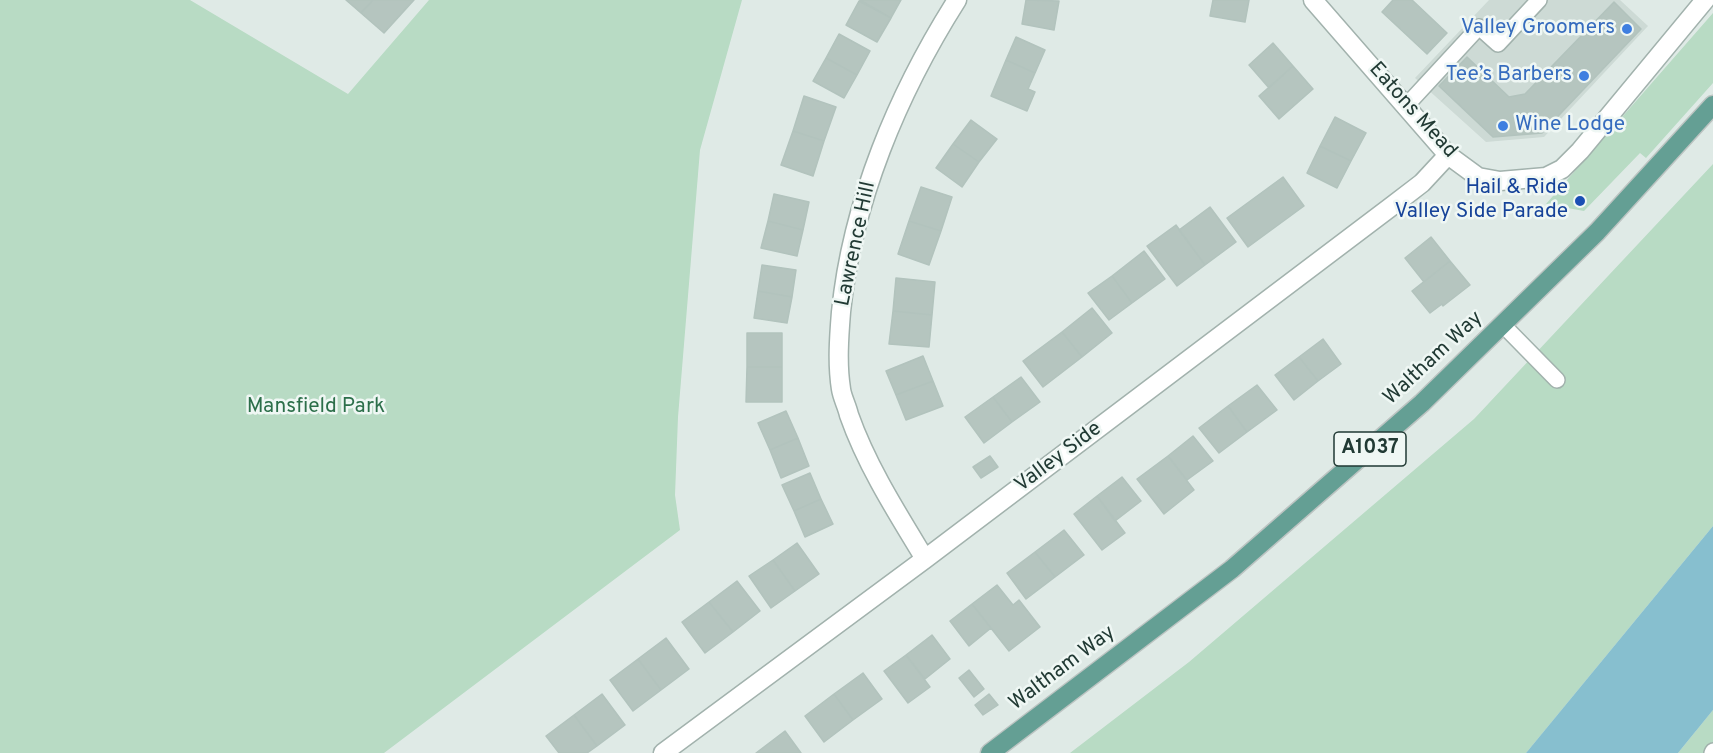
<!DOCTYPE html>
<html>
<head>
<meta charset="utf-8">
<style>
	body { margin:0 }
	canvas { display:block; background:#dfeae6 }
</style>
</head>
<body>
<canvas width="1713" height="753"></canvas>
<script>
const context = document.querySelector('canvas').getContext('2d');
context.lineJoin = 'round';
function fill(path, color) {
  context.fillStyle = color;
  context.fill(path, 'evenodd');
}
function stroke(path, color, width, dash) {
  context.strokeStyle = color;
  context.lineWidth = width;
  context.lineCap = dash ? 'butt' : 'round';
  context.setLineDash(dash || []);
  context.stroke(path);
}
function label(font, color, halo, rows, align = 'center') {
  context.font = font + ' Overpass,sans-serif';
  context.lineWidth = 5;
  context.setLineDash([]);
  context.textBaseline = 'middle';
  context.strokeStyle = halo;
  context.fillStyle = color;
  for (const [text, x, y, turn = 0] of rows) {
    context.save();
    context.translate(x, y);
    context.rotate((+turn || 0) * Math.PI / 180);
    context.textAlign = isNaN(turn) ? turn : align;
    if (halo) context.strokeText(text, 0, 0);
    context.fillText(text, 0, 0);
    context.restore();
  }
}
fill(new Path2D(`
	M1489,0H1620L1648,26L1544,137L1486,142L1415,78Z`), '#cddad5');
fill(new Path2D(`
	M0,0H190L348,94L429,0H742L700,150L678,417L675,495L680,530L384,753H0Z
	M1713,13V83L1646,158L1640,153L1584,211L1546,204Z
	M1713,164V526L1526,753H1070L1189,662L1474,419Z
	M1713,710V753H1678Z`), '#b8dbc4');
fill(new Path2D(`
	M1713,526V710L1678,753H1526Z`), '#87bfcf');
const building = new Path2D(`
	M346,0H373L361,13Z
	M373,0H414L384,33L361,13Z
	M860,0H901L891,18Z
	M1026,0L1059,1L1054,30L1022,24Z
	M1213,0H1249L1245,22L1210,16Z
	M1393,0H1412L1447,33L1427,54L1382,12Z
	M859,1L891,18L877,42L846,25Z
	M1614,2L1641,29L1542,133L1493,137L1439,86L1467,57L1509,97L1525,94Z
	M839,34L870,51L857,75L826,58Z
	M1016,37L1045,50L1035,73L1006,60Z
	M1273,43L1293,66L1269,88L1249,65Z
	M826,58L857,75L844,98L813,81Z
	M1006,60L1035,73L1028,89L1035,92L1027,111L991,96Z
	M1293,66L1313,89L1279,119L1259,96Z
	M804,96L836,107L824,141L793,131Z
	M1335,117L1366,133L1351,161L1320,146Z
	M971,120L997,139L979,162L953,144Z
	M793,131L824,141L813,176L781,165Z
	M953,144L979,162L962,187L936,168Z
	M1320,146L1351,161L1337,188L1307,173Z
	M1283,177L1304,206L1248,247L1227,218Z
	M921,187L952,197L941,231L909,221Z
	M774,194L809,202L803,230L768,221Z
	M1210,207L1236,242L1205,265L1179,230Z
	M768,221L803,230L797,256L761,248Z
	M909,221L941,231L929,265L898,254Z
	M1176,225L1205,265L1177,286L1147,246Z
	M1431,237L1450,261L1424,282L1405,258Z
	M1144,251L1165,279L1132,303L1112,276Z
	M1450,261L1470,285L1443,306L1442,304L1430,313L1412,291Z
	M762,265L796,270L792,297L758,291Z
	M1112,276L1132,303L1109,320L1088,293Z
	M896,278L935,282L932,315L893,311Z
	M758,291L792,297L787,323L754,318Z
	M1092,308L1112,333L1082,357L1062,332Z
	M893,311L932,315L929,347L889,344Z
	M1062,332L1082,357L1043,387L1023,361Z
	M747,333H782V367H747Z
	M1323,339L1341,364L1318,381L1299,357Z
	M923,356L933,381L896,395L886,371Z
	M1299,357L1318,381L1294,400L1275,375Z
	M747,367H782V402H746Z
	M1021,377L1040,402L1012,422L993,397Z
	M933,381L943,406L906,420L896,395Z
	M1257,385L1277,410L1247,432L1228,406Z
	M993,397L1012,422L984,443L965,417Z
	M1228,406L1247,432L1219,453L1199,428Z
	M786,411L798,438L770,450L758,423Z
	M1193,436L1213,461L1187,480L1168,456Z
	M798,438L809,466L781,478L770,450Z
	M990,456L998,467L981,478L973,467Z
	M1168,456L1194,490L1164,514L1137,479Z
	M810,473L821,499L794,511L782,485Z
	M1122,477L1141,501L1115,521L1097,496Z
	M1097,496L1125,533L1102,550L1074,514Z
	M821,499L833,524L805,537L794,511Z
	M1064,530L1084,555L1055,577L1035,552Z
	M797,543L819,574L795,591L773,560Z
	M1035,552L1055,577L1026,599L1007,573Z
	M773,560L795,591L771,608L749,576Z
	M737,581L760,611L733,632L709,602Z
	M997,585L1013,605L1019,600L1040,627L1009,651L972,604Z
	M709,602L733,632L705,653L682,622Z
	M972,604L991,628L969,646L950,621Z
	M932,635L950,659L925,679L906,655Z
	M666,638L689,669L661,690L638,659Z
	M906,655L930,687L908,703L884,671Z
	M638,659L661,690L633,711L610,680Z
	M969,670L984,689L974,697L959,678Z
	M863,673L882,699L853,720L834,694Z
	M602,694L625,725L597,746L574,715Z
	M834,694L853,720L824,742L805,716Z
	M989,694L998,705L983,715L975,705Z
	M574,715L597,746L587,753H559L546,736Z
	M785,731L801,753H756Z`);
fill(building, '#b5c5bf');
stroke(building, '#b2c3bd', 1.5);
const lane = new Path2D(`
	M1406,106L1479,27L1498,44L1539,0
	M1503,325L1557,380
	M1712,753L1713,751`);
const street = new Path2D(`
	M1313,0L1448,155L1478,177L1500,181L1546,177L1562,169L1580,151L1705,0
	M925,559C897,513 867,466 849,415C847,406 842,397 841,389C837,364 839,337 841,312C852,202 898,93 957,0
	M663,753L925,559L1392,206L1422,183L1448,155`);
const primary = new Path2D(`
	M990,753L1232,569L1422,403L1597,232L1713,105`);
stroke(lane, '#a2b2ad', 18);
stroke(street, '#a2b2ad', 21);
stroke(primary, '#bcc4c2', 21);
stroke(lane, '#fff', 15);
stroke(street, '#fff', 18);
stroke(primary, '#649f94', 18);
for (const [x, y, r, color] of [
	[1627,29,6,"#3f7fe0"],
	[1584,76,6,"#3f7fe0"],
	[1503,126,6,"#3f7fe0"],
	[1580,201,6,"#1a4fb4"]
]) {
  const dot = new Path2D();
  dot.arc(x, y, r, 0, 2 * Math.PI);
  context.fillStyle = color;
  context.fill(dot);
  stroke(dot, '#eff7f4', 2);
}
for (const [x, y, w] of [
	[1370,449,72]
]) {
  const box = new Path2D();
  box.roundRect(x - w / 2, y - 17, w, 34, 4.5);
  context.fillStyle = '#eff7f4';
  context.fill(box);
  stroke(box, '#213a34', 1.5);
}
label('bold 20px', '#213a34', null, [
	["A1037",1370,449]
]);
label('21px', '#366cbe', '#eff7f4', [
	["Valley Groomers",1615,29],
	["Tee’s Barbers",1572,76],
	["Wine Lodge",1515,126,"left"]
], 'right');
label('21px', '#213a34', '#eff7f4', [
	["Eatons Mead",1412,111,48],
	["Lawrence Hill",857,244,-78],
	["Waltham Way",1434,359,-43],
	["Valley Side",1059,458,-37],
	["Waltham Way",1063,669,-37]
]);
label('21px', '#164399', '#eff7f4', [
	["Hail & Ride",1568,189],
	["Valley Side Parade",1568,213]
], 'right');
label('21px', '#2c6f4a', '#eff7f4', [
	["Mansfield Park",316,408]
]);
</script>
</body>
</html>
